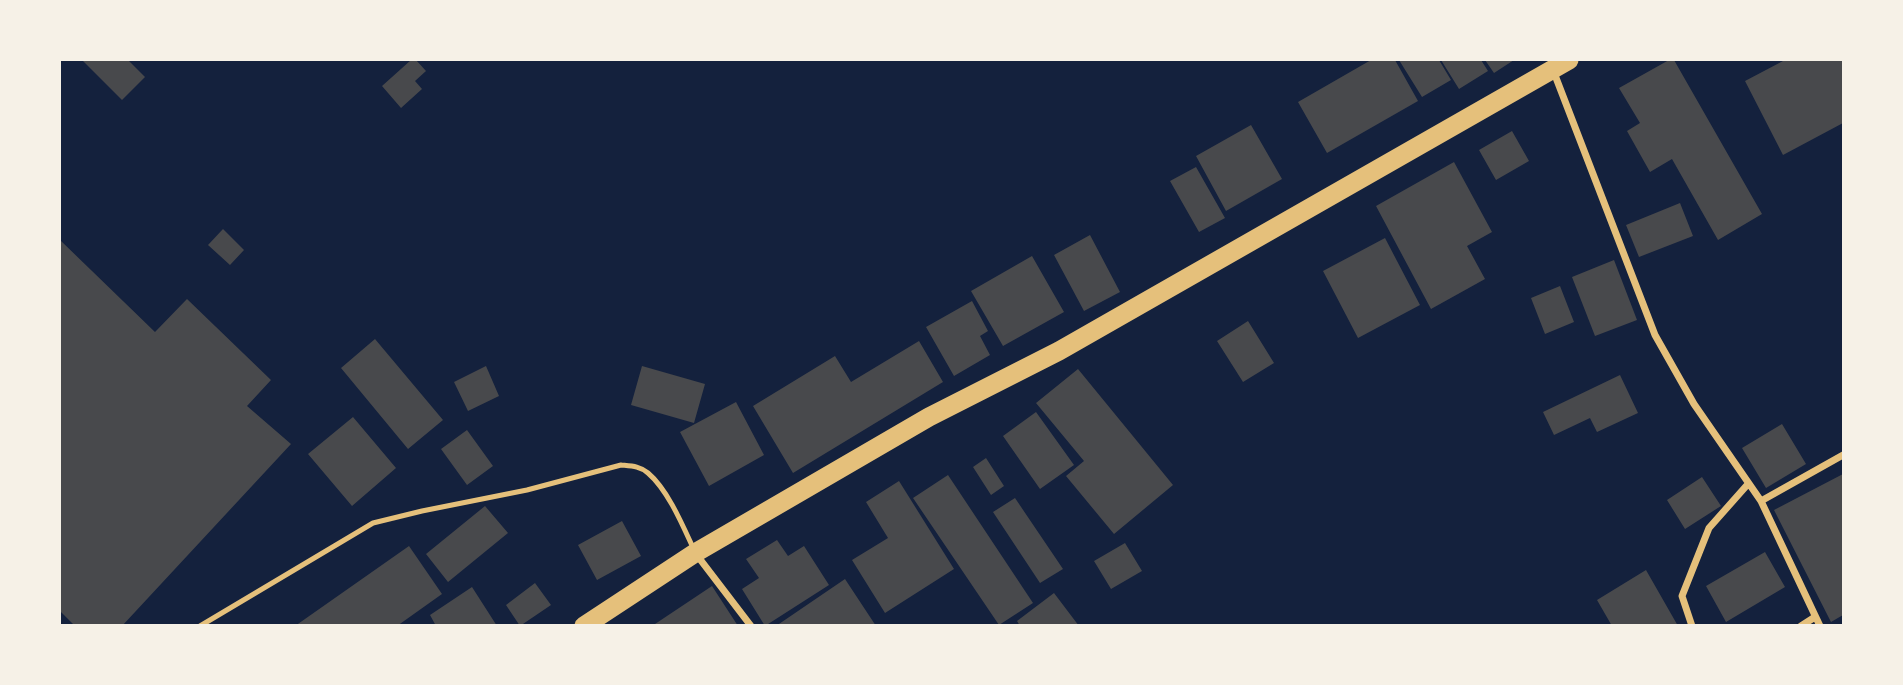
<!DOCTYPE html>
<html>
<head>
<meta charset="utf-8">
<style>
	body { margin:0 }
	#map { position:relative; width:1903px; height:685px; overflow:hidden; background:#14213d; font-family:"PT Serif",serif }
	canvas { display:block }
	.frame { position:absolute; inset:0; border:61px solid #f6f1e7; pointer-events:none }
</style>
</head>
<body>
<div id="map">
<canvas width="1903" height="685"></canvas>
<div class="frame"></div>
</div>
<script>
const context = document.querySelector('canvas').getContext('2d');
context.lineJoin = 'round';
function fill(path, color) {
  context.fillStyle = color;
  context.fill(path, 'evenodd');
}
function stroke(path, color, width, dash) {
  context.strokeStyle = color;
  context.lineWidth = width;
  context.lineCap = dash ? 'butt' : 'round';
  context.setLineDash(dash || []);
  context.stroke(path);
}
fill(new Path2D(`
	M82,60H128L145,77L122,100Z
	M411,60H416L426,71L415,81L422,89L401,108L382,86Z
	M1371,60H1395L1418,101L1327,153L1298,102Z
	M1399,60H1439L1451,80L1422,97Z
	M1441,60H1481L1488,71L1459,89Z
	M1485,60H1514L1494,73Z
	M1669,60H1674L1762,214L1718,240L1672,159L1650,172L1627,131L1640,123L1619,88Z
	M1782,60H1843V123L1783,155L1745,81L1783,61Z
	M1251,125L1282,179L1226,211L1196,156Z
	M1512,131L1529,161L1496,180L1479,150Z
	M1454,162L1492,232L1467,246L1485,279L1431,309L1376,206Z
	M1196,167L1225,218L1199,232L1170,181Z
	M1680,203L1693,236L1639,257L1626,225Z
	M223,229L244,250L230,265L208,245Z
	M1090,235L1120,292L1084,311L1054,255Z
	M1385,238L1420,305L1358,338L1323,271Z
	M60,240L155,332L187,299L271,380L247,406L291,444L122,626H75L60,611Z
	M1032,256L1064,312L1003,346L971,291Z
	M1614,260L1637,320L1595,336L1572,277Z
	M1560,286L1574,322L1545,334L1531,298Z
	M972,301L988,331L980,336L990,355L954,376L926,327Z
	M1248,321L1274,363L1243,382L1217,341Z
	M375,339L443,420L408,449L341,368Z
	M919,341L943,382L793,473L753,406L835,356L851,382Z
	M486,366L499,396L468,411L454,382Z
	M642,366L705,384L694,423L631,405Z
	M1078,369L1173,485L1114,534L1066,476L1084,461L1036,403Z
	M1620,375L1638,413L1597,432L1590,418L1554,435L1543,412Z
	M736,402L764,455L709,486L680,432Z
	M1036,412L1074,465L1040,489L1003,436Z
	M353,417L396,468L352,506L308,454Z
	M1782,424L1806,464L1766,488L1742,448Z
	M467,430L493,466L467,485L441,449Z
	M986,458L1004,486L991,495L973,467Z
	M1843,474V615L1831,622L1774,510Z
	M948,475L1033,603L999,625L913,498Z
	M1702,477L1721,506L1685,529L1667,500Z
	M899,481L954,569L885,613L852,560L888,538L866,502Z
	M1015,498L1063,569L1040,583L993,512Z
	M485,506L508,533L448,582L426,554Z
	M622,521L641,556L597,580L578,545Z
	M777,540L788,556L804,546L829,585L765,626L742,589L759,578L746,559Z
	M1125,543L1142,571L1111,589L1094,561Z
	M409,546L442,594L397,626H295Z
	M1765,552L1785,587L1726,622L1706,586Z
	M1646,570L1678,626H1612L1597,600Z
	M845,579L876,626H776Z
	M535,583L551,605L520,626L506,605Z
	M712,586L738,626H652Z
	M472,587L497,626H436L430,615Z
	M1054,593L1079,626H1020L1017,621Z`), '#48494c');
stroke(new Path2D(`
	M200,626L373,523L422,511L527,490L621,465C631,466 640,466 648,473C668,490 683,526 694,550`), '#e5c07b', 5);
stroke(new Path2D(`
	M1553,70L1655,335L1694,404L1761,501L1820,626
	M1761,501L1843,455
	M696,554L751,626
	M1692,626L1682,596L1709,528L1748,484
	M1801,626L1815,617`), '#e5c07b', 7);
stroke(new Path2D(`
	M584,626L695,553L929,417L1059,351L1569,60`), '#e5c07b', 19);
</script>
</body>
</html>
